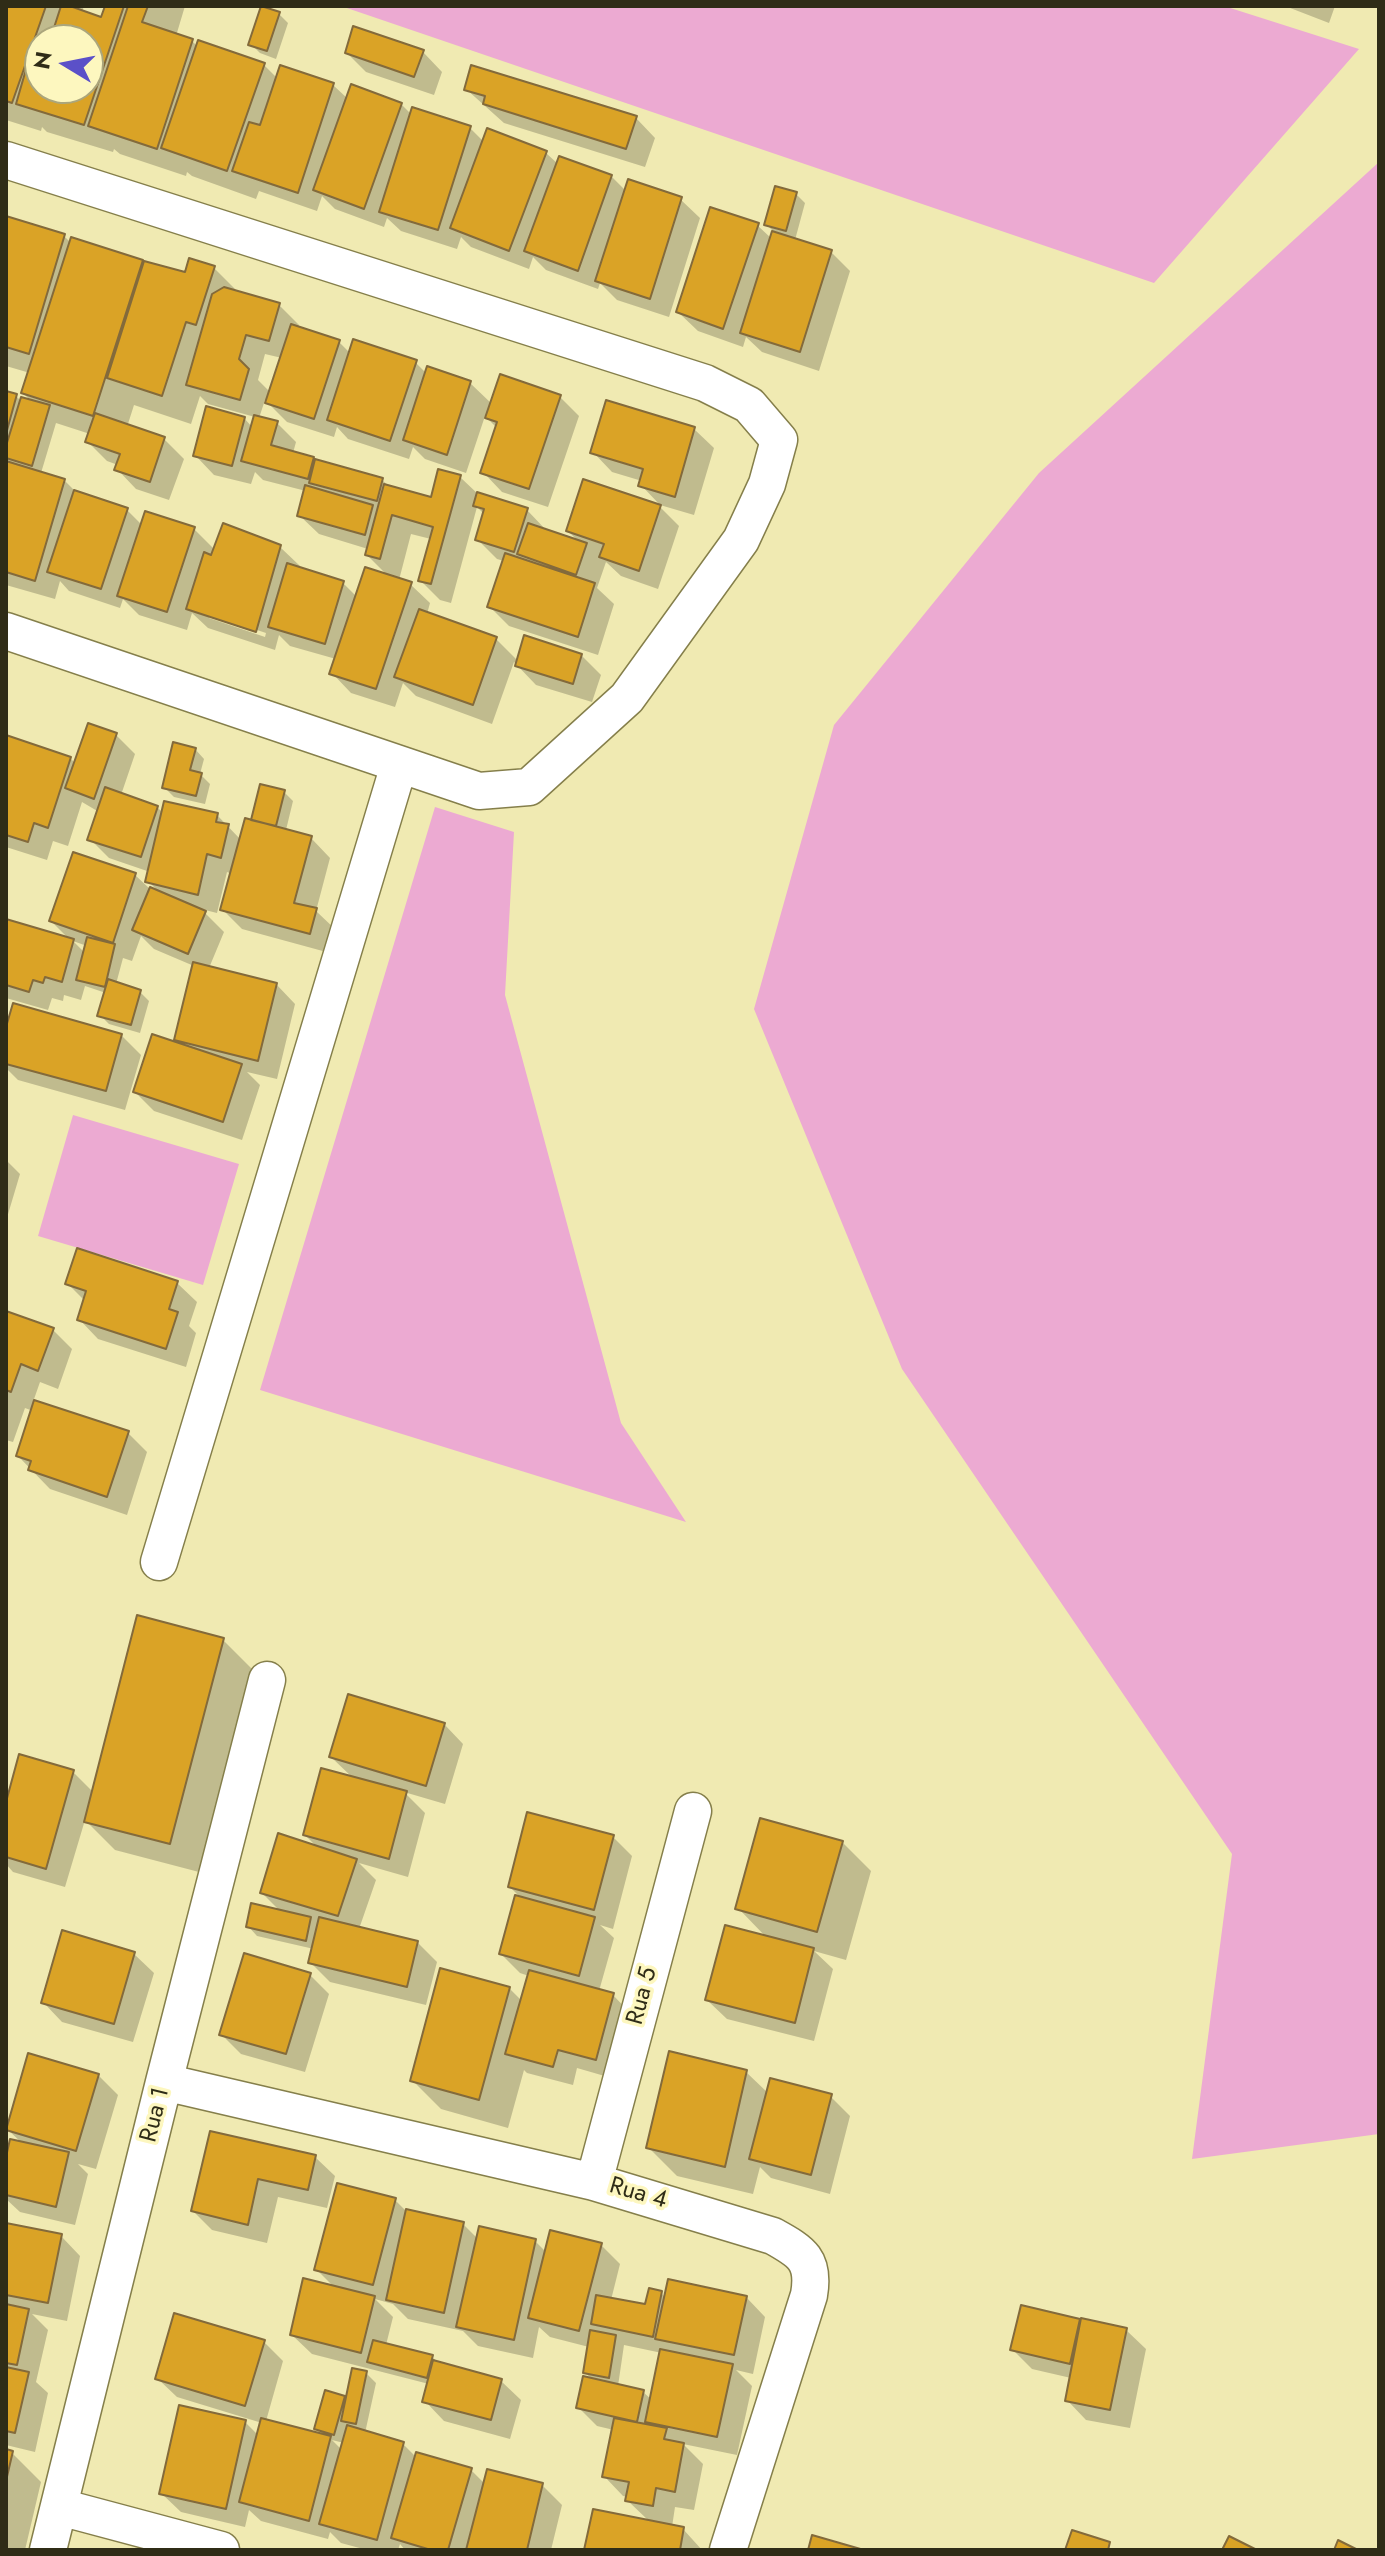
<!DOCTYPE html>
<html>
<head>
<meta charset="utf-8">
<style>
	body { margin:0 }
	#map { position:relative; width:1385px; height:2556px; overflow:hidden; background:#f0eab2; font-family:Jost,sans-serif }
	canvas { display:block }
	.frame { position:absolute; inset:0; border:8px solid #2f2c17; pointer-events:none }
	.north { position:absolute; left:24px; top:24px; width:80px; height:80px; box-sizing:border-box; background:#fdf7bf; border:2px solid #aba67c; border-radius:50%; rotate:280deg; font-size:22px; font-weight:700; line-height:32px; text-align:center; color:#2f2c17 }
	.north::after { content:''; display:block; margin:auto; width:28px; height:36px; background:#5b50c8; clip-path:polygon(50% 0,100% 100%,50% 72%,0 100%) }
</style>
</head>
<body>
<div id="map">
<canvas width="1385" height="2556"></canvas>
<div class="frame"></div>
<div class="north">N</div>
</div>
<script>
const context = document.querySelector('canvas').getContext('2d');
context.lineJoin = 'round';
function fill(path, color) {
  context.fillStyle = color;
  context.fill(path, 'evenodd');
}
function stroke(path, color, width, dash) {
  context.strokeStyle = color;
  context.lineWidth = width;
  context.lineCap = dash ? 'butt' : 'round';
  context.setLineDash(dash || []);
  context.stroke(path);
}
function label(font, color, halo, rows, align = 'center') {
  context.font = font + ' Jost,sans-serif';
  context.lineWidth = 7;
  context.setLineDash([]);
  context.textBaseline = 'middle';
  context.strokeStyle = halo;
  context.fillStyle = color;
  for (const [text, x, y, turn = 0] of rows) {
    context.save();
    context.translate(x, y);
    context.rotate((+turn || 0) * Math.PI / 180);
    context.textAlign = isNaN(turn) ? turn : align;
    if (halo) context.strokeText(text, 0, 0);
    context.fillText(text, 0, 0);
    context.restore();
  }
}
fill(new Path2D(`
	M341,6H1224L1359,49L1154,283Z
	M1379,162V2134L1192,2159L1232,1854L902,1369L754,1009L834,725L1039,473Z
	M435,807L514,832L505,995L621,1423L686,1522L260,1390Z
	M73,1115L239,1164L203,1285L38,1236Z`), '#ecaad2');
fill(new Path2D(`
	M6,6H84L82,12L103,19L107,6H185L176,36L192,41L198,47L264,65L278,79L333,85L348,99L401,104L412,115L470,128L484,142L546,153L558,164L611,176L626,191L680,199L700,218L669,317L617,300L600,283L598,289L546,270L533,257L529,269L471,247L461,237L457,249L401,231L387,218L384,227L335,209L322,196L317,211L259,191L256,199L192,176L187,172L186,176L120,154L114,149L113,152L47,132L42,127L41,131L6,120ZM40,40H88V88H40Z
	M1285,6H1335L1329,23Z
	M279,14L288,23L276,59L260,53L251,44Z
	M423,52L442,72L434,95L366,72L347,53Z
	M466,89L636,118L655,138L645,167L504,123Z
	M796,194L805,203L795,240L831,252L850,271L819,371L762,352L746,337L743,347L698,331L678,312L757,225L772,239L774,232L766,224Z
	M6,218L63,235L71,243L72,239L186,275L214,268L240,294L279,305L299,325L298,328L339,342L351,354L415,362L427,374L470,383L492,404L560,397L579,416L548,507L502,492L483,472L497,428L485,416L466,473L425,459L413,447L409,459L348,439L337,427L334,437L287,422L265,400L259,418L277,423L296,442L293,453L382,480L391,488L432,499L460,477L479,495L527,510L546,530L579,542L568,531L660,507L679,526L658,589L621,576L606,562L597,588L614,604L598,655L509,626L490,607L504,561L497,559L477,539L485,515L477,507L451,603L440,600L420,580L431,539L411,534L399,580L410,584L430,603L427,614L496,639L518,661L581,655L601,675L592,702L536,685L514,662L492,724L416,696L403,683L395,707L351,693L332,673L336,659L290,646L279,635L275,650L208,628L192,613L187,630L139,615L123,599L120,608L69,591L60,581L55,599L6,585V394L16,396L22,402H32L23,393L30,373L6,366ZM265,354L282,358L271,393L258,380ZM200,396L208,404L255,417L252,427L244,418L195,455L214,475L251,484L255,472L263,480L306,491L299,515L319,534L368,549L367,555L389,577L357,597L343,583L299,569L300,566L280,547L215,550L194,529L142,525L127,510L78,494L64,480L41,473L56,423L90,434L87,441L107,461L118,465L117,469L136,489L169,500L184,459L164,439L127,427L134,405L191,424ZM209,614L266,633L265,637L209,618Z
	M694,429L714,448L694,515L660,505L641,485L642,481L612,472L593,452Z
	M116,735L135,754L121,795L157,807L163,813L217,815L241,840L253,822L284,792L293,801L286,830L311,838L330,858L316,911L336,930L330,953L242,929L222,909L232,874L227,872L217,913L201,909L224,932L209,968L276,984L295,1004L277,1079L247,1072L260,1085L242,1140L154,1111L135,1092L183,1047L176,1040L194,966L154,949L141,936L132,961L123,958L116,984L140,992L149,1001L140,1033L109,1024L100,1015L106,993L85,986L81,1000L64,995L63,1001L52,998L48,1010L6,998V921L70,940L51,921L74,854L135,875L150,889L160,893L148,881L150,872L109,858L90,839L99,812L82,802L68,846L53,841L47,860L6,847V737L70,758L76,764ZM73,941L87,946L85,953Z
	M195,749L204,759L200,774L210,784L205,804L174,797L164,787Z
	M6,1034L121,1035L141,1055L125,1110L18,1080L6,1068Z
	M6,1160L20,1174L6,1221Z
	M177,1283L197,1302L189,1326L196,1333L186,1367L98,1339L79,1319L85,1301L68,1284Z
	M6,1314L52,1329L72,1349L58,1389L40,1382L33,1402L128,1433L147,1452L127,1515L50,1489L18,1456L33,1411L25,1408L13,1442L6,1440Z
	M223,1640L252,1669L199,1872L115,1850L85,1820L65,1887L13,1872L6,1864V1809L21,1757L73,1772L93,1792Z
	M444,1724L463,1744L445,1804L404,1792L425,1813L408,1877L359,1863L376,1880L359,1929L417,1942L437,1962L426,2005L330,1982L310,1962L314,1949L257,1936L248,1926L281,1912L262,1893L319,1849L305,1835L354,1779L331,1757Z
	M613,1837L632,1856L613,1929L600,1925L614,1938L599,1991L613,1995L632,2015L615,2079L577,2068L573,2085L527,2073L524,2070L508,2128L441,2109L412,2080L509,1988L522,2001L529,1976L520,1973L501,1954L522,1899L510,1887Z
	M842,1842L871,1871L846,1960L814,1951L833,1969L814,2041L727,2019L707,2000L767,1938L738,1908Z
	M134,1954L154,1973L133,2042L62,2022L43,2002Z
	M310,1975L329,1994L305,2072L241,2054L221,2034Z
	M746,2072L768,2093L830,2096L850,2116L830,2194L771,2178L760,2167L753,2194L677,2176L649,2148Z
	M98,2075L118,2095L96,2169L78,2164L88,2174L75,2225L20,2212L6,2199V2166L22,2143L7,2129Z
	M211,2133L315,2157L335,2176L327,2208L278,2197L267,2243L212,2230L193,2211Z
	M395,2200L406,2211L463,2224L478,2239L535,2241L547,2253L601,2245L620,2264L611,2300L647,2307L661,2293L666,2298L746,2297L765,2317L753,2374L736,2370L752,2386L737,2455L683,2444L703,2464L694,2510L675,2507L672,2527L683,2529L702,2550H586L650,2522L627,2500L628,2497L623,2496L604,2476L614,2430L597,2426L578,2407L593,2380L585,2373L589,2347L550,2337L539,2327L533,2358L478,2346L463,2331L408,2319L393,2304L375,2299L393,2317L386,2345L432,2357L440,2364L501,2381L521,2400L510,2439L444,2421L425,2401L429,2384L312,2354L292,2335L335,2288L316,2269ZM624,2345L662,2353L652,2400L643,2392L618,2386Z
	M6,2225L61,2236L80,2256L67,2321L32,2314L48,2330L36,2382L48,2393L35,2452L6,2445Z
	M1022,2308L1126,2330L1146,2349L1130,2428L1086,2420L1067,2400L1071,2378L1032,2369L1012,2349Z
	M264,2342L283,2361L266,2421L324,2436L316,2429L344,2398L347,2401L366,2373L376,2383L365,2433L403,2444L416,2457L471,2470L485,2484L542,2485L562,2505L551,2550H405L400,2544L398,2550H367L341,2543L330,2532L328,2539L261,2521L249,2510L245,2527L181,2512L161,2493L245,2422L258,2435L262,2423L177,2397L157,2378ZM332,2440L344,2443L342,2450Z
	M6,2451L12,2453L41,2482L25,2550H6Z`), '#0003');
const building = new Path2D(`
	M6,6H46L12,103L6,101Z
	M61,6H70L101,17L105,6H124L84,125L16,104L31,52L40,55V88H88V40H50Z
	M128,6H148L142,22L193,39L157,149L88,126Z
	M261,6L280,12L267,51L248,45Z
	M353,26L424,50L414,77L345,53Z
	M198,40L265,63L227,171L161,148Z
	M280,65L334,83L298,193L232,171L249,122L260,125Z
	M471,65L637,116L626,149L483,104L485,96L464,90Z
	M351,84L402,103L364,209L313,190Z
	M412,107L471,126L438,230L379,212Z
	M487,128L547,151L509,251L450,228Z
	M559,156L612,175L578,271L524,251Z
	M628,179L682,197L650,299L595,281Z
	M775,186L797,192L786,231L764,225Z
	M710,207L759,223L723,329L676,312Z
	M6,216L65,234L29,354L6,347Z
	M772,231L832,250L800,352L740,333Z
	M71,237L143,260L93,416L21,393Z
	M189,258L215,266L196,325L186,322L162,396L107,378L144,261L185,272Z
	M224,287L280,303L269,341L246,335L239,359L249,369L240,400L186,385L212,294Z
	M291,324L340,340L314,419L265,403Z
	M353,339L417,360L390,441L327,420Z
	M427,366L471,381L447,455L403,440Z
	M500,374L561,395L529,489L480,473L497,422L485,418Z
	M6,391L17,394L6,434Z
	M21,397L50,405L32,466L6,458V446Z
	M606,400L695,427L675,497L638,486L643,469L590,453Z
	M206,406L245,417L232,466L193,456Z
	M95,413L165,437L150,482L114,470L120,454L85,442Z
	M254,415L278,421L271,445L314,457L308,479L241,461Z
	M315,459L383,478L377,501L309,483Z
	M6,461L65,479L35,581L6,572Z
	M438,469L461,475L431,584L418,581L433,527L392,515L380,559L365,555L384,484L431,497Z
	M583,479L661,505L639,571L599,557L604,544L566,531Z
	M305,485L373,505L365,535L297,516Z
	M74,490L128,508L101,589L47,572Z
	M477,492L528,508L514,552L475,540L484,509L473,506Z
	M145,511L195,527L167,612L117,596Z
	M223,523L281,545L256,632L186,609L204,552L211,555Z
	M528,523L587,543L576,575L517,554Z
	M505,553L595,583L578,637L487,607Z
	M287,563L344,581L325,644L268,627Z
	M365,567L412,582L376,689L329,674Z
	M419,609L497,637L473,705L394,677Z
	M524,635L582,654L573,684L515,666Z
	M88,723L117,733L94,799L65,788Z
	M6,735L71,757L48,828L34,823L28,842L6,835Z
	M173,742L196,748L190,770L202,773L196,796L162,788Z
	M260,784L285,790L276,826L251,820Z
	M105,787L158,806L141,857L87,840Z
	M164,801L218,813L216,822L229,824L221,858L207,854L198,895L145,882Z
	M245,818L312,836L294,903L317,908L310,934L220,910Z
	M73,852L136,873L113,943L49,921Z
	M150,887L206,911L188,954L132,930Z
	M6,919L74,939L62,982L45,977L43,983L33,980L29,992L6,985Z
	M87,937L115,944L105,987L76,980Z
	M193,962L277,983L258,1061L174,1040Z
	M108,979L141,990L131,1025L97,1016Z
	M13,1003L122,1034L106,1091L6,1064V1027Z
	M152,1034L242,1064L223,1122L133,1092Z
	M77,1248L178,1281L169,1309L178,1312L166,1349L77,1320L86,1291L65,1284Z
	M6,1311L54,1328L38,1371L21,1364L11,1392L6,1390Z
	M34,1400L129,1431L107,1497L28,1470L31,1461L16,1456Z
	M137,1615L224,1638L170,1844L84,1822Z
	M348,1694L445,1723L426,1786L329,1757Z
	M19,1754L74,1770L46,1869L6,1857V1802Z
	M321,1768L407,1791L389,1859L303,1835Z
	M527,1812L614,1835L594,1910L508,1887Z
	M760,1818L843,1841L817,1932L735,1909Z
	M278,1833L357,1859L338,1916L260,1893Z
	M515,1895L595,1917L579,1976L499,1954Z
	M251,1903L311,1917L306,1941L246,1927Z
	M319,1917L418,1941L407,1987L308,1963Z
	M725,1925L814,1948L795,2023L705,2000Z
	M62,1930L135,1952L114,2024L41,2003Z
	M244,1953L311,1973L286,2054L219,2035Z
	M440,1968L510,1987L479,2100L410,2081Z
	M529,1970L614,1993L596,2060L558,2050L553,2067L505,2054Z
	M669,2051L747,2070L725,2167L646,2148Z
	M28,2053L99,2074L76,2151L6,2130Z
	M770,2078L832,2094L811,2175L749,2159Z
	M210,2131L316,2155L308,2190L258,2179L248,2225L191,2211Z
	M10,2139L69,2152L56,2207L6,2195V2157Z
	M337,2183L396,2198L373,2285L314,2270Z
	M406,2209L464,2222L444,2313L386,2300Z
	M6,2223L62,2234L48,2303L6,2295Z
	M479,2226L536,2239L514,2340L456,2327Z
	M550,2230L602,2243L579,2331L528,2318Z
	M303,2278L375,2296L361,2353L290,2335Z
	M668,2279L747,2296L734,2355L655,2339Z
	M649,2288L662,2291L653,2337L591,2324L596,2295L645,2304Z
	M6,2304L29,2309L17,2365L6,2363Z
	M1021,2305L1080,2319L1070,2364L1010,2350Z
	M174,2313L265,2340L245,2406L155,2379Z
	M1081,2318L1127,2328L1110,2410L1065,2401Z
	M590,2330L616,2335L609,2378L583,2373Z
	M373,2340L433,2355L427,2378L367,2362Z
	M660,2349L733,2364L717,2437L645,2422Z
	M433,2360L502,2379L491,2420L422,2402Z
	M6,2367L29,2372L15,2433L6,2431Z
	M352,2368L367,2371L356,2424L341,2421Z
	M583,2376L644,2390L637,2422L576,2408Z
	M325,2390L345,2396L334,2435L314,2429Z
	M179,2405L246,2420L226,2509L159,2494Z
	M261,2418L331,2436L309,2521L239,2502Z
	M614,2418L667,2428L664,2439L684,2443L675,2492L656,2488L653,2506L625,2501L629,2482L602,2477Z
	M347,2425L404,2442L377,2540L319,2524Z
	M6,2449L13,2451L6,2481Z
	M416,2452L472,2468L448,2550H431L391,2538Z
	M487,2469L543,2483L527,2550H466Z
	M593,2509L684,2527L680,2550H584Z
	M1072,2530L1110,2542L1108,2550H1065Z
	M812,2535L864,2550H808Z
	M1229,2536L1257,2550H1222Z
	M1338,2540L1358,2550H1334Z`);
fill(building, '#daa326');
stroke(building, '#836a3b', 2);
const minor = new Path2D(`
	M6,160L705,383L749,405L779,440L767,484L741,540L627,698L529,787L479,791L6,631
	M159,1562L399,765
	M164,2082L594,2182L773,2236C802,2252 815,2260 809,2295L728,2550
	M594,2182L693,1811
	M60,2507L221,2550
	M48,2550L164,2082L267,1680`);
stroke(minor, '#857f4b', 39);
stroke(minor, '#fff', 36);
label('24px', '#2f2c17', '#fdf7bf', [
	["Rua 5",643,1996,-75],
	["Rua 1",156,2115,-76],
	["Rua 4",638,2194,16]
]);
</script>
</body>
</html>
